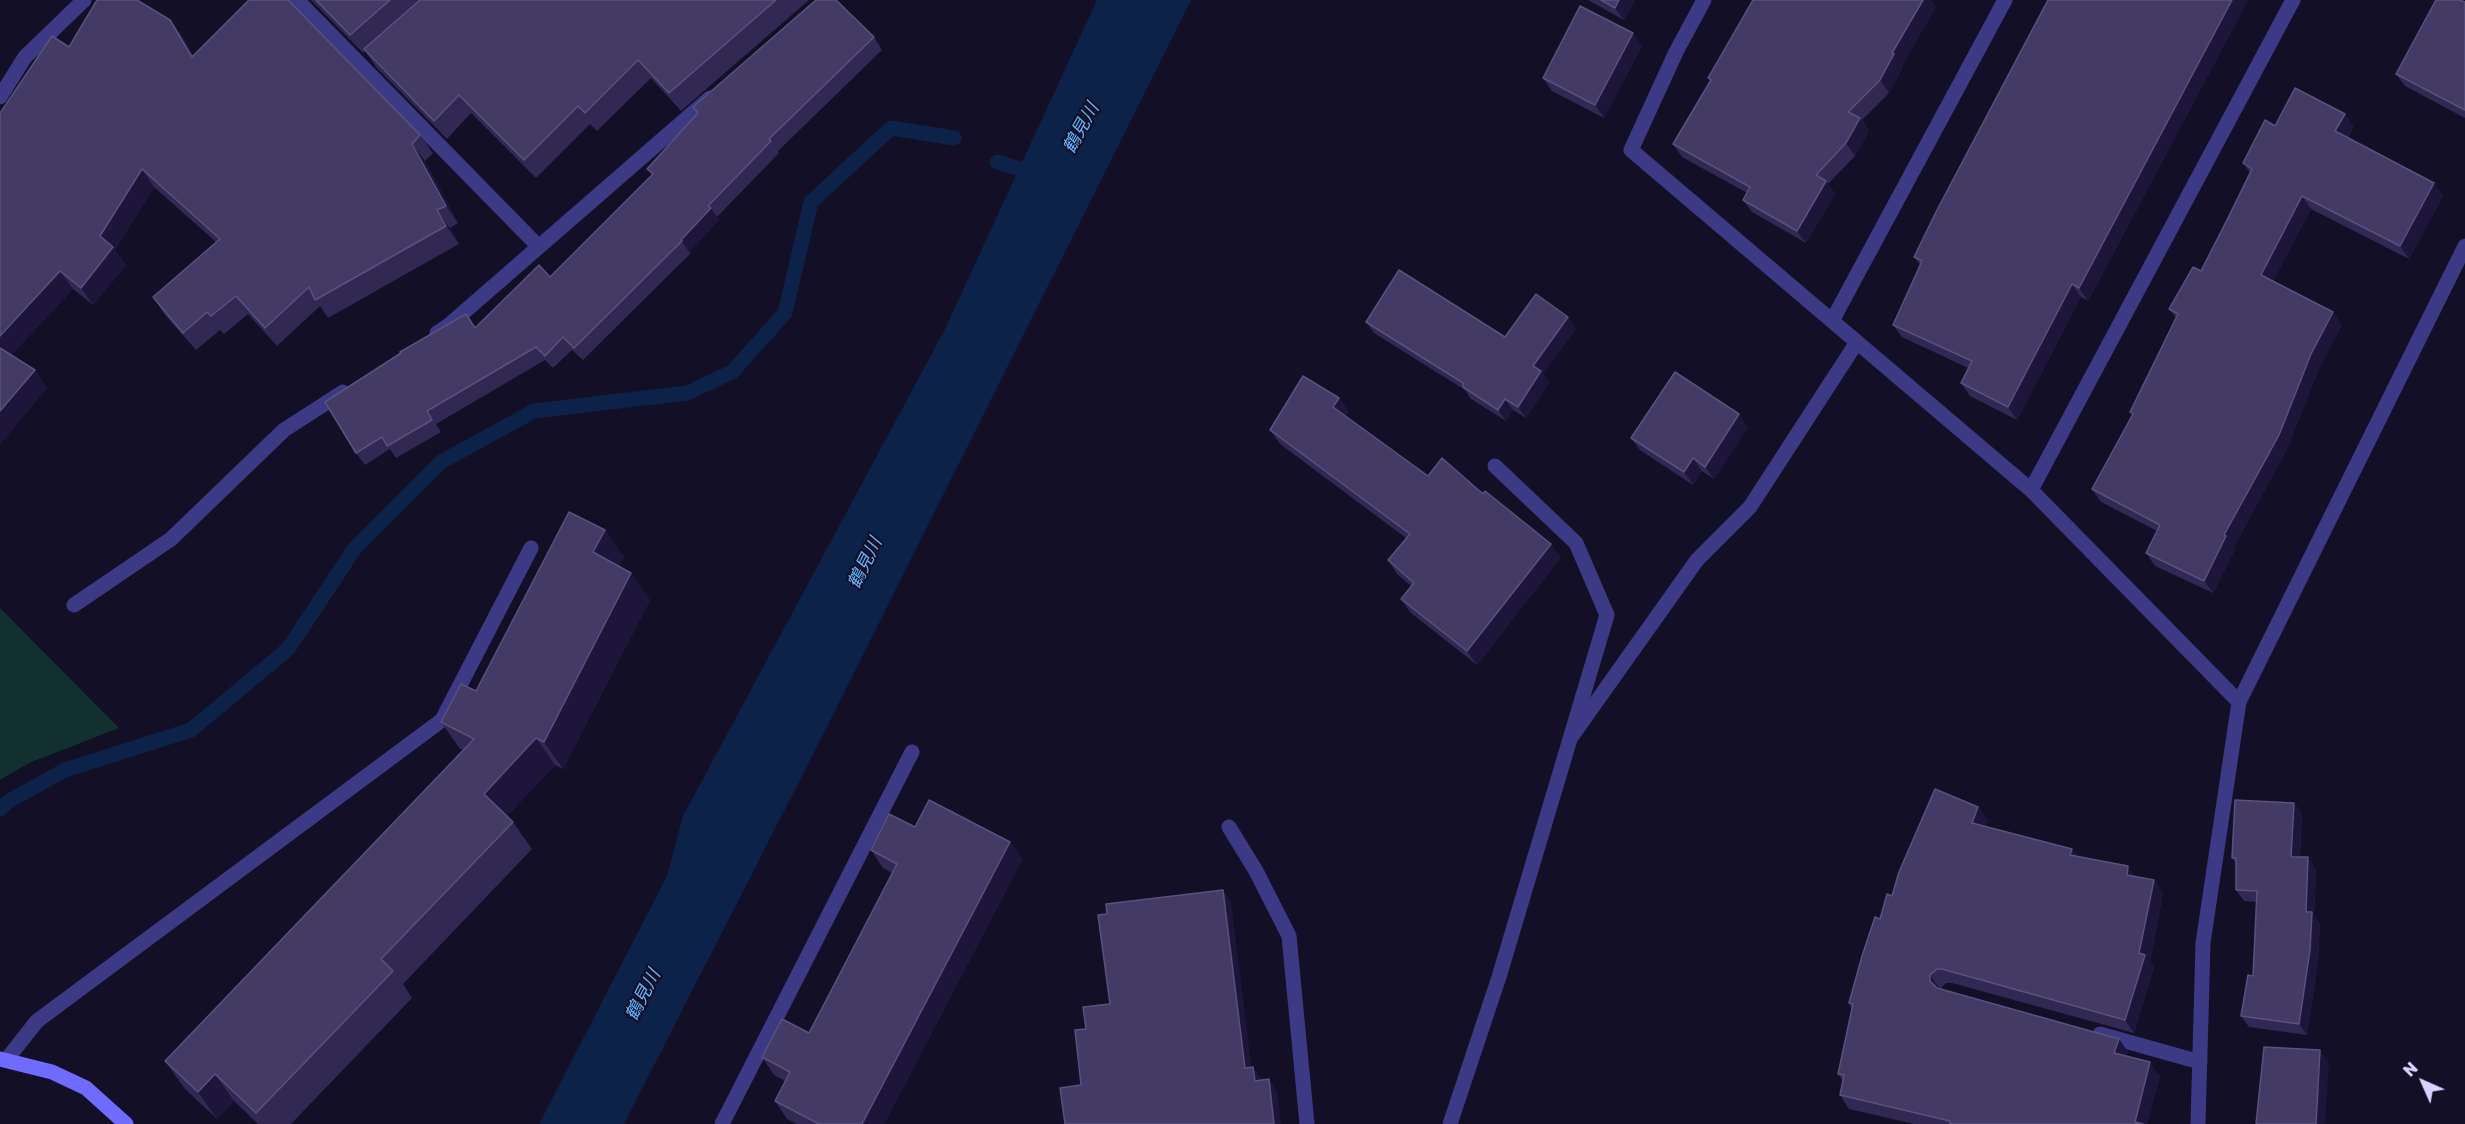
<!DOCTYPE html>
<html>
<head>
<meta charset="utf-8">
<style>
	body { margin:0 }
	#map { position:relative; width:2465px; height:1124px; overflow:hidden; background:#130f26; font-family:"Golos Text",sans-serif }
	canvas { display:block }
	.north { position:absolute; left:2393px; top:1052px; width:60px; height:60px; -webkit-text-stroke:4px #130f26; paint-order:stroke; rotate:315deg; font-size:16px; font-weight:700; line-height:24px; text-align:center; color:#d9d4ff }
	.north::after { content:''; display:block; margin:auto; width:21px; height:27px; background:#d9d4ff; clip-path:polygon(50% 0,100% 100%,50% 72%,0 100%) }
</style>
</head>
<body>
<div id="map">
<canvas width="2465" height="1124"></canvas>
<div class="north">N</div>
</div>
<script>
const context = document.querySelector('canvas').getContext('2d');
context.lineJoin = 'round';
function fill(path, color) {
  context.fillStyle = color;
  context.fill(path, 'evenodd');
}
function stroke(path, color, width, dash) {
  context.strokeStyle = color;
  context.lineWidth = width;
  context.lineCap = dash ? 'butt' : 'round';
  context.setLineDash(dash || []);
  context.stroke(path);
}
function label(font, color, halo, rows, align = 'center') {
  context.font = font + ' "Golos Text","Noto Sans JP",sans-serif';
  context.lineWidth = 4.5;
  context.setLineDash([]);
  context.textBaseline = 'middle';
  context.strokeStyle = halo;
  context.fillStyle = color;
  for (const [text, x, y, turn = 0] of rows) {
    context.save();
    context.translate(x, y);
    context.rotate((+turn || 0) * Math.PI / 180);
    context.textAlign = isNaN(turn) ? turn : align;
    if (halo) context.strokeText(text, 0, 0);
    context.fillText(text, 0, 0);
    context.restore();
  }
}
fill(new Path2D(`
	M0,608L119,728L29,763L0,780Z`), '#12302f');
fill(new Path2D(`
	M1097,0H1191L826,729L624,1124H539L667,876L683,816L944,331Z`), '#0c2248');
stroke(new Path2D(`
	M997,162L1037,174
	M0,809L9,801L65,770L191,730L288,649L355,548L441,462L534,411L687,393L732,372L785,313L811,202L891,128L954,138`), '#0c2248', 15);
stroke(new Path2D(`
	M1229,827L1256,871L1289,936L1307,1124
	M2100,1034L2200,1062
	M7,1059L37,1021L442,720L531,548
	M722,1124L912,752
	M1450,1124L1499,977L1607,615L1576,543L1495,466`), '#3d3a85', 15);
stroke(new Path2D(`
	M297,0L539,247
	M1704,0L1676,52L1631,150L2031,490L2239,702
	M0,97L25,57L84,0
	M1832,321L2005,0
	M437,333L449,325L710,98
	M2031,490L2293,0
	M74,605L171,539L284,430L343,392
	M1572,736L1697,560L1750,507L1857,342
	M2198,1124L2203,943L2239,702L2465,246`), '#3d3a85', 15);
stroke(new Path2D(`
	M0,1059L52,1072L86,1088L126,1124`), '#6f6bff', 15);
fill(new Path2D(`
	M311,0H809L681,111L651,78L597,131L590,124L536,178L471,113L447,139L376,67L365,51L363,53Z
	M1588,0H1635L1624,20Z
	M1753,0H1931L1936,7L1902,65L1903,67L1889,93L1862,120L1869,131L1855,156L1828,184L1835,194L1806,243L1752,212L1743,200L1747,193L1682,157L1673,144L1710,81L1708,78Z
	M2048,0H2248L2088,301L2081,297L2017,420L1970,396L1961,383L1968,368L1902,337L1893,325L1920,265L1914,257Z
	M2465,2V118L2405,86L2396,74Z
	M170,20L183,37L193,56L420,135L433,153L425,161L458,223L450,228L459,244L328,318L320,306L277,346L248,314L224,334L220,330L196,350L165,315L153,297L216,242L154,187L115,250L126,265L93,305L73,289L11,355L35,370L47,388L0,444V113L69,47Z
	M874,37L882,50L778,151L779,153L717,217L719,220L689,252L691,253L583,360L572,350L553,368L545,360L436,424L441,432L396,458L390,449L365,465L356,453L476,327L550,277L652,175L647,169Z
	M1642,46L1604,118L1552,91L1543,78Z
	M2345,114L2353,126L2348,138L2443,196L2409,259L2311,209L2273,281L2342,325L2320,366L2288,447L2234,547L2235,549L2213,593L2155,566L2146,553L2157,531L2101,502L2092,489L2132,415L2130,412L2176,318L2169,309L2201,271L2250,173L2243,163L2275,126Z
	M1568,317L1576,329L1543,374L1549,383L1526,418L1513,410L1506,421L1471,399L1465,390L1374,333L1366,322L1505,337Z
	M1339,398L1348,411L1346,416L1428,476L1483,494L1561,557L1477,665L1411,613L1401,599L1411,586L1397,574L1388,560L1406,538L1280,444L1270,430Z
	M1748,427L1714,479L1702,471L1693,485L1640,450L1631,438Z
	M605,530L624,557L619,566L650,600L563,769L555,765L507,816L513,822L532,849L403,984L412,998L291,1124H258L234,1101L217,1119L184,1088L165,1061L463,750L460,749L441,722L476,691Z
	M2294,803L2302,814L2300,857L2316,869L2314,916L2320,924L2318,961L2307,1035L2249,1027L2241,1016L2253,976L2257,902L2244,901L2236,890V863L2232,858Z
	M1978,807L1988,821L1985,826L2072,849L2077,856L2135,876L2154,880L2163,893L2150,962L2154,968L2134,1033L1952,983H1946L1940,989L2119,1039L2128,1052L2127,1056L2160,1076L2147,1124H1914L1849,1109L1840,1095L1843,1081L1838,1074L1852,1009L1849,1003L1880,919L1892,896Z
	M915,827L1010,842L1022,860L884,1124H797L787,1119L775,1101L785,1081L774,1075L762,1057L809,1033L892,873L883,868L871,850Z`), '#312854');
fill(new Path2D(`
	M1619,0H1635L1624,20L1615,8Z
	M1923,0H1931L1936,7L1902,65L1903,67L1889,93L1880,80L1892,53Z
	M2232,0H2248L2088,301L2079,288Z
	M170,20L183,37L204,75L192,57Z
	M1633,33L1642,46L1604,118L1595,105Z
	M2345,114L2353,126L2344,144L2335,131Z
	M1860,118L1869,131L1855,156L1846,143Z
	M412,144L425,161L458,223L446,206Z
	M142,169L154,187L115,250L126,265L93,305L81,288L100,236Z
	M1826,181L1835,194L1806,243L1797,231Z
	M2434,183L2443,196L2409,259L2400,246Z
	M2302,196L2311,209L2270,287L2261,275Z
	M711,208L719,220L689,252L681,240Z
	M437,210L450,228L459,244L446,226Z
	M60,271L73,289L5,362L0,354V336Z
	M2072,284L2081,297L2017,420L2008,407Z
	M2333,312L2342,325L2320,366L2288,447L2234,547L2235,549L2213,593L2204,581L2224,535L2311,354Z
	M1568,317L1576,329L1543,374L1549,383L1526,418L1518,407L1533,366Z
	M35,370L47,388L0,444V411Z
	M1339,398L1348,411L1343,420L1333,407Z
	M1505,399L1513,410L1506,421L1498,410Z
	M1739,414L1748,427L1714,479L1705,467Z
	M1693,458L1702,471L1693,485L1684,472Z
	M605,530L624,557L612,580L593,552Z
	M1551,544L1561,557L1477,665L1467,651Z
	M631,573L650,600L563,769L544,742Z
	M536,738L555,765L503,821L484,794Z
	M2294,803L2302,814L2299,868L2291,857Z
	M1978,807L1988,821L1981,836L1972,823Z
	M1010,842L1022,860L884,1124H862Z
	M2072,849L2081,863L2070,855Z
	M2308,857L2316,869L2314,916L2320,924L2318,961L2307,1035L2299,1024L2306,912Z
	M2128,866L2138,880L2127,875Z
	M2154,880L2163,893L2150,962L2154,968L2134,1033L2125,1020Z
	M1223,890L1231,902L1253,1079L1245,1068Z
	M1930,975L1940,989V995L1930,981Z
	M2119,1039L2128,1052L2124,1066L2114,1053Z
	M2320,1050L2329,1063L2325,1124H2316Z
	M2150,1062L2160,1076L2147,1124H2136L2135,1122Z
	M1253,1067L1261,1078L1263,1093L1255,1081Z
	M215,1074L234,1101L217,1119L198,1092Z
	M1269,1079L1277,1091L1281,1124H1274Z`), '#1d163a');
const building = new Path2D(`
	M97,0H137L170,20L192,57L249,0H288L420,135L412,144L446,206L437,210L446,226L315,300L309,287L265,328L236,296L211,316L207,312L183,333L153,297L220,239L142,169L100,236L113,247L81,288L60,271L0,336V113L52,36L69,47Z
	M316,0H390L350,35Z
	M420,0H776L669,93L638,60L585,113L578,106L524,160L459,95L434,121L364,49Z
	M816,0H836L874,37L769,139L771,141L708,206L711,208L681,240L682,241L574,348L563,337L545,356L536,347L427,411L432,420L387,446L382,437L356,453L325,402L401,353L400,352L466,314L475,328L539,265L550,277L653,174L647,169L698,113L693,107Z
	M1601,0H1619L1615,8Z
	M1753,0H1923L1892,53L1894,54L1880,80L1848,112L1860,118L1846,143L1816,175L1826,181L1797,231L1743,200L1750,187L1673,144L1711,80L1708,78Z
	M2048,0H2232L2079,288L2072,284L2008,407L1961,383L1972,361L1893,325L1922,261L1914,257L1937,210Z
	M2436,0H2460L2465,2V110L2396,74Z
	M1580,6L1633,33L1595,105L1543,78Z
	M2295,88L2345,114L2335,131L2434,183L2400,246L2302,196L2261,275L2333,312L2311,354L2279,435L2224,535L2226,536L2204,581L2146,553L2160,525L2092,489L2133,414L2130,412L2178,314L2169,309L2193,267L2201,271L2229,216L2252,169L2243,163L2265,120L2275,126Z
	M1399,270L1505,337L1536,294L1568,317L1533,366L1541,371L1518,407L1505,399L1498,410L1463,387V383L1366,322Z
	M0,348L35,370L0,411Z
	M1675,372L1739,414L1705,467L1693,458L1684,472L1631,438Z
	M1303,376L1339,398L1333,407L1428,476L1442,458L1483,494L1485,491L1551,544L1467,651L1401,599L1414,583L1388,560L1410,534L1270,430Z
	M569,512L605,530L593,552L631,573L544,742L536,738L484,794L513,822L381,959L393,971L256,1113L215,1074L198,1092L165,1061L474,739L441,722L461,684L476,691Z
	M1935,789L1978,807L1972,823L2072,849L2070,855L2128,866L2127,875L2154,880L2139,953L2145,955L2125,1020L1942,969H1937L1930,975V981L1937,988L2119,1039L2114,1053L2150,1062L2135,1122L2143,1124H1950V1121L1840,1095L1844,1075L1838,1074L1853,1004L1849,1003L1862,956L1875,917L1880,919L1887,894L1892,896L1899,872Z
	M929,800L1010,842L862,1124H819L775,1101L790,1072L762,1057L782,1019L809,1033L897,864L871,850L889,814L915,827Z
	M2235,800L2294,803L2291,857H2308L2306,912H2312L2310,950L2299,1024L2241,1016L2248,975L2253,976L2257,891L2236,890V858H2232Z
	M1223,890L1245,1068L1253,1067L1255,1081L1269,1079L1274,1124H1065L1060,1088L1081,1085L1075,1030L1086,1029L1083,1007L1110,1004L1098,915L1107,914L1106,904Z
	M2264,1047L2320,1050L2316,1124H2256Z`);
fill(building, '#433a66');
stroke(building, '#5a527e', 1.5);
label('italic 18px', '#62b6ff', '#130f26', [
	["鶴見川",1081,128,-61],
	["鶴見川",865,563,-64],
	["鶴見川",643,995,-63]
]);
</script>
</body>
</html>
